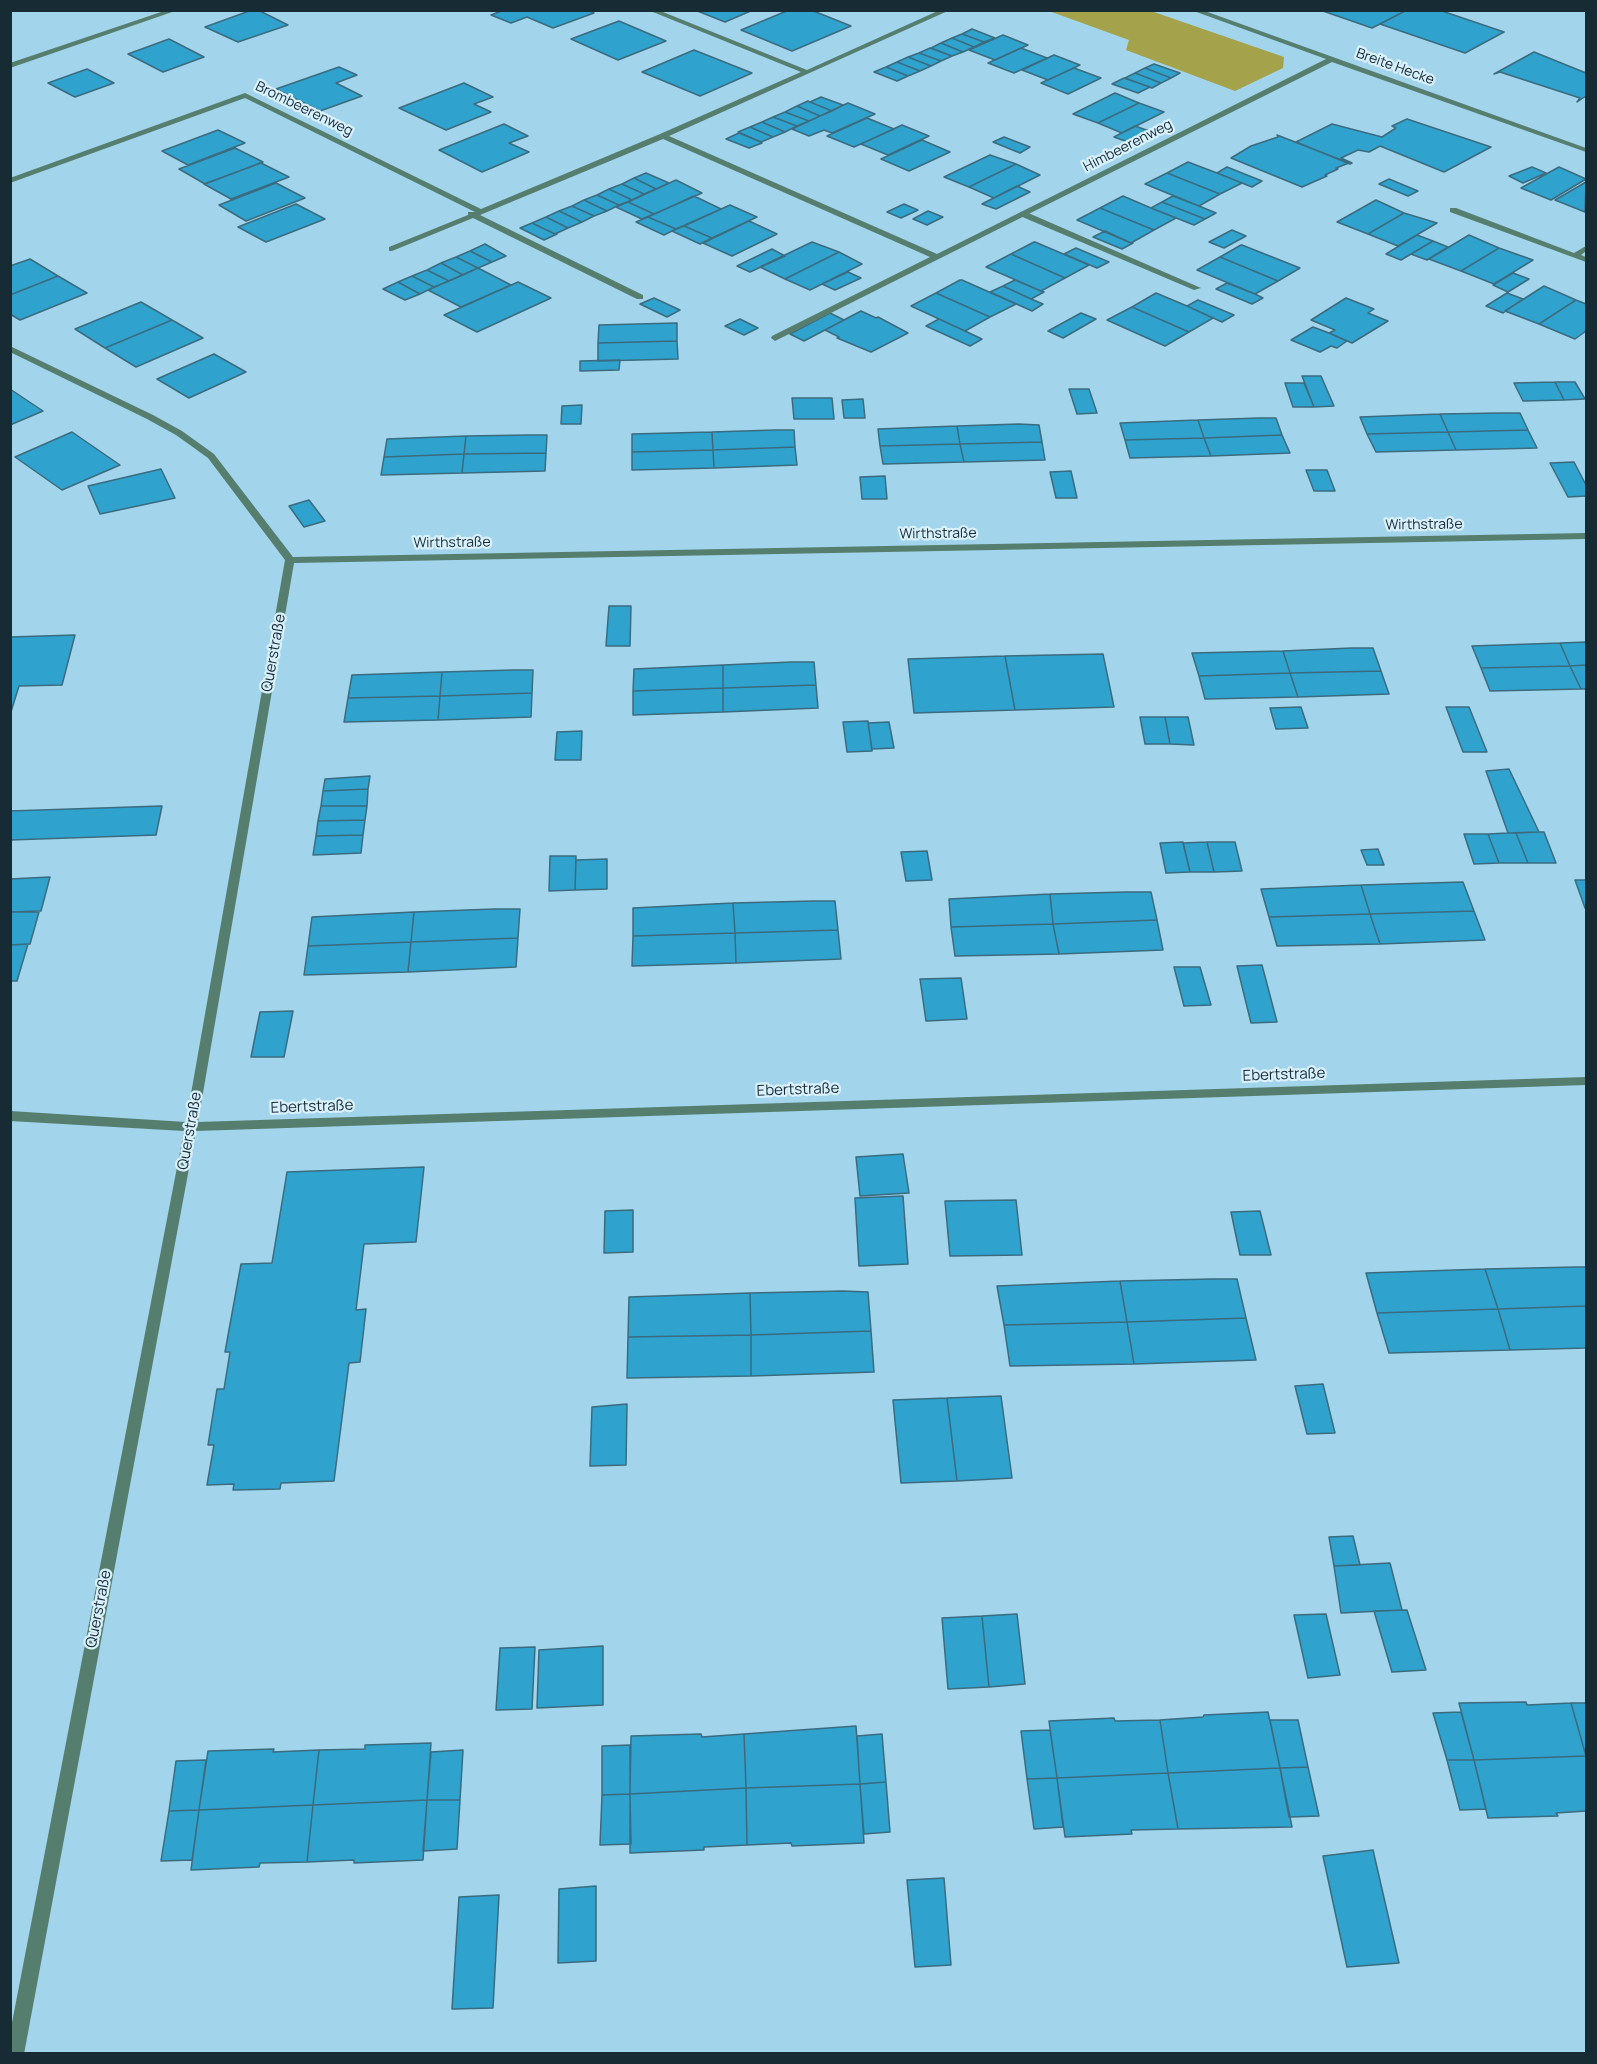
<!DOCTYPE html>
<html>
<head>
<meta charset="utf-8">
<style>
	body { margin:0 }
	#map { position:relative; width:1597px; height:2064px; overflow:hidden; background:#a2d4eb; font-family:Manrope,sans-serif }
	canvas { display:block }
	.frame { position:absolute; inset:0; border:12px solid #172b34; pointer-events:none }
</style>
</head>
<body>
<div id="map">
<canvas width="1597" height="2064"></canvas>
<div class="frame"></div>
</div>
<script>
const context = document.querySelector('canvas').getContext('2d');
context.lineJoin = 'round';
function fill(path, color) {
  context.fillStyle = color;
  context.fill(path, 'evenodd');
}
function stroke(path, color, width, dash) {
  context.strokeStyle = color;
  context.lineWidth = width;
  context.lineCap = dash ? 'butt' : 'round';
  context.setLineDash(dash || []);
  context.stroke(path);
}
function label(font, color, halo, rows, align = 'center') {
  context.font = font + ' Manrope,sans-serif';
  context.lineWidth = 4.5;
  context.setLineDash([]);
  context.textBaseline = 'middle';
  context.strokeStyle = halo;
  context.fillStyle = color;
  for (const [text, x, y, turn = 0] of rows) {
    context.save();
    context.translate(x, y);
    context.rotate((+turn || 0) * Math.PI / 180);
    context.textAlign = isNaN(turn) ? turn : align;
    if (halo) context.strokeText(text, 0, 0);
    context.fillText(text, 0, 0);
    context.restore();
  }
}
fill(new Path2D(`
	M1049,11H1151L1284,57L1283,68L1235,91L1126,50L1129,40Z`), '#a4a24a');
const building = new Path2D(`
	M252,10H258L288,25L238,42L205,27Z
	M504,10H588L594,13L553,28L527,17L511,23L491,15Z
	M695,10H753L725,22Z
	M789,10H811L851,26L792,51L741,30Z
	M1320,10H1407L1372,28Z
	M1407,10H1439L1504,32L1465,53L1380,24Z
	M619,21L666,41L618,60L571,39Z
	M972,29L995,38L984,42L962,34Z
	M962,34L984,42L974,47L952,38Z
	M1003,35L1028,45L995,60L969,50Z
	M952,38L974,47L963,52L941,43Z
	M169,39L204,57L163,72L128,54Z
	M941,43L963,52L952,56L931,48Z
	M930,48L952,56L941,61L919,53Z
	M1021,48L1047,58L1014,73L988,63Z
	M694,50L752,73L700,96L642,72Z
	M1534,52L1586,73V96L1577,102L1580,98L1500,72L1494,74Z
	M919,53L941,61L931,66L908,57Z
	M1054,55L1080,65L1048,80L1022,70Z
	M908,57L931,66L920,71L897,62Z
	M897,62L920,71L908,76L886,67Z
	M1154,64L1180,73L1171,78L1145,68Z
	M339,67L357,75L336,83L362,96L320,111L276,89Z
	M886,67L908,76L897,81L874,72Z
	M1074,68L1101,78L1068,94L1041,83Z
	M1145,68L1171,78L1161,83L1135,73Z
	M87,69L114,83L75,97L48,83Z
	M1135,73L1161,83L1152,88L1125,78Z
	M1124,78L1150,87L1138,93L1112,84Z
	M464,83L493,97L474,104L491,112L446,130L399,108Z
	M1115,93L1139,103L1098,123L1073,114Z
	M821,97L843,105L832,111L810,102Z
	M808,101L810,102L832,111L820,116L797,106Z
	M848,103L875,114L832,133L824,130L809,136L792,129Z
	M1139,103L1164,112L1122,133L1098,123Z
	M797,106L820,116L809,121L785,112Z
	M785,112L809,121L797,126L773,117Z
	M773,117L797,126L785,132L762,122Z
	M867,118L894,129L854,147L827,136Z
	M1407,119L1491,147L1444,172L1380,146L1369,152L1358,150L1341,158L1352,163L1350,164L1296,142L1332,124L1382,137L1396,128L1392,126Z
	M762,122L785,132L773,137L750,127Z
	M504,124L528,136L509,143L529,152L482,172L439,150Z
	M902,125L929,136L888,155L861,144Z
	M1135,126L1149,131L1128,142L1114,137Z
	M750,127L773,137L761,142L738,132Z
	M218,130L245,143L188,165L162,151Z
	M739,133L761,142L762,143L749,148L726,139Z
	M1277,135L1349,163L1336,168L1338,169L1325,175L1327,176L1302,187L1231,158L1251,146L1278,137Z
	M1004,137L1030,147L1020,153L993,142Z
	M922,140L950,152L909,171L881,159Z
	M235,148L263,162L205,184L179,169Z
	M990,155L1016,164L969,187L944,177Z
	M1188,162L1217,173L1242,183L1220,194L1167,173Z
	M261,163L289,177L231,199L204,184Z
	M1016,164L1040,175L994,198L969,187Z
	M1227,167L1262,181L1252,187L1217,173Z
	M1532,167L1546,173L1523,183L1509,176Z
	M1559,167L1586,179L1551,200L1521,188Z
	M646,173L669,183L656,189L634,178Z
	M1167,173L1220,194L1199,206L1145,184Z
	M634,178L656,189L644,194L622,184Z
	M1389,179L1418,191L1408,196L1379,184Z
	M676,180L702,193L654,214L628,202Z
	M1586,182L1585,212L1555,200Z
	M276,183L305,198L246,221L219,205Z
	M622,184L644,194L632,200L609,189Z
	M1017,186L1030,192L996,209L982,204Z
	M609,189L632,200L619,205L597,195Z
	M597,195L619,205L607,211L584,200Z
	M694,196L721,209L676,229L648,217Z
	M1123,196L1151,208L1176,218L1154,230L1100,208Z
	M1173,196L1199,206L1216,213L1205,219L1162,202Z
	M584,200L607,211L594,216L572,206Z
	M1376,200L1404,213L1368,234L1337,222Z
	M628,202L654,214L642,219L616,207Z
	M1162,202L1205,219L1194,225L1151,208Z
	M296,204L325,219L266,242L238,227Z
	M904,204L918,210L901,218L887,212Z
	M730,205L757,217L712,238L684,226Z
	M572,206L594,216L582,222L559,211Z
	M1100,208L1154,230L1131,243L1077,220Z
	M559,211L582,222L568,228L546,217Z
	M928,211L943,217L927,225L913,219Z
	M1404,213L1437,223L1398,246L1368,234Z
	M546,217L568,228L555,234L532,223Z
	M648,217L676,229L664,235L636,222Z
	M749,221L777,234L732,256L703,243Z
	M532,223L555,234H557L544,240L520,228Z
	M684,226L712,238L700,244L672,231Z
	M1232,230L1246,236L1224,248L1209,242Z
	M1105,231L1131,243H1133L1122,249L1093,237Z
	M1417,235L1433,241L1401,260L1386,254Z
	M1469,235L1499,248L1461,271L1429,259Z
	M1433,241L1448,247L1427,260L1411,254Z
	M812,242L839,252L785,279L760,267Z
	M1034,242H1035L1089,265L1065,278L1011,254Z
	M485,244L506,256L492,262L470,251Z
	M1241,245H1242L1300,268L1278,281L1220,257Z
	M1076,248L1109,262L1097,268L1064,254Z
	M1499,248L1533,260L1494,284L1461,271Z
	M772,249L785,256L750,272L737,266Z
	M470,251L492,262L478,268L456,257Z
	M839,252L862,264L810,290L785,279Z
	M1011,254L1065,278L1041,291L986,267Z
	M456,257L478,268L463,275L441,263Z
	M1220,257L1278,281L1255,294L1197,270Z
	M30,259L58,276L10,295V266Z
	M441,263L463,275L449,281L427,270Z
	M478,268L511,285L461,307L428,290Z
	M427,270L449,281L434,287L412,276Z
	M848,272L861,278L835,290L822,284Z
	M1513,273L1529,279L1508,292L1493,285Z
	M58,276L87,293L20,320L10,314V295Z
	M412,276L434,287L420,294L398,282Z
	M960,280H962L1016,304L990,317L936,293Z
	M1015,280L1041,291L1044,292L1031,299L1003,286Z
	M398,282L420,294L405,300L383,289Z
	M518,282L551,298L477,332L444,315Z
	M1227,283L1255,294L1263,298L1252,304L1216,289Z
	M1003,286L1031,299L1043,304L1032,311L990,292Z
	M1544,286L1576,300L1539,324L1505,311Z
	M936,293L990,317L965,331L911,306Z
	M1156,293L1187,306L1213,318L1189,332L1132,307Z
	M1507,293L1523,299L1503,313L1486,306Z
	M654,298L680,310L667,317L640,304Z
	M1346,298L1374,309L1368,313L1388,321L1352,343L1329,333L1335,330L1311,320Z
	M1198,300L1234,315L1222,322L1187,306Z
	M1576,300L1586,304V331L1575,339L1539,324Z
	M141,302L172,320L105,348L75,329Z
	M1132,307L1189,332L1165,346L1107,320Z
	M861,311L876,318L878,317L908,333L871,352L837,338L839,337L825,330Z
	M830,313L844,320L804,341L790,334Z
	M1081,313L1096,319L1063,338L1048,331Z
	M740,319L758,328L744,335L725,326Z
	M939,319L965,331L982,339L970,346L926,326Z
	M172,320L203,338L136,367L105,348Z
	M677,323V341L598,343L599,325Z
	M1313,327L1329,333L1347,341L1337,348L1331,346L1320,352L1291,340Z
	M677,341L678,359L598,361V343Z
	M214,354L246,372L189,398L157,379Z
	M620,360L619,370L580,371V361Z
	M1302,376H1321L1334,406L1314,407Z
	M1555,382L1564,400L1523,401L1514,383Z
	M1555,382H1575L1585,399L1564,400Z
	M1285,383H1304L1314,407H1293Z
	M10,389L43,411L10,425Z
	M1069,389H1089L1097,413L1077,414Z
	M792,398H832L834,419H794Z
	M863,399L865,418H844L842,400Z
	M582,405L581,424H561L562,406Z
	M1501,413H1520L1528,430L1448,432L1440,414Z
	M1440,414L1448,432L1367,434L1360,417Z
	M1259,418H1276L1282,435L1204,438L1198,420Z
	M1198,420L1204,438L1125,440L1120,423Z
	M1019,424L1039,425L1042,442L960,444L957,426Z
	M957,426L960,444L880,446L878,429Z
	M775,430H794L795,447L713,450L712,432Z
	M1528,430L1537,448L1456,450L1448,432Z
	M72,432L120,465L62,490L15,457Z
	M712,432L713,450L632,452V434Z
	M1448,432L1456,450L1376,452L1367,434Z
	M530,435H547L546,453L464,454L466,436Z
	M1282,435L1290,453L1211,456L1204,438Z
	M466,436L464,454L384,457L387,439Z
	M1204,438L1211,456L1130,458L1125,440Z
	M1042,442L1045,460L964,462L960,444Z
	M960,444L964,462L883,464L880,446Z
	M795,447L797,465L714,468L713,450Z
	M713,450L714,468L632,470V452Z
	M546,453L545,471L462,473L464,454Z
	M464,454L462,473L381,475L384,457Z
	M1574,462L1586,485V496L1568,497L1550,463Z
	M161,469L175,498L100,514L88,486Z
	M1306,470H1327L1335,491H1314Z
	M1071,471L1077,498H1056L1050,472Z
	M885,476L887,499H862L860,477Z
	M309,500L325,521L304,527L289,506Z
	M609,606H631L630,646H606Z
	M75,635L62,685L19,686L10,715V637Z
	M1586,642V665L1570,666L1560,643Z
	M1560,643L1570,666L1481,668L1472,646Z
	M1352,648H1373L1381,671L1290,673L1283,651Z
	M1283,651L1290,673L1199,676L1192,653Z
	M1103,654L1114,707L1015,710L1005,656Z
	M1005,656L1015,710L914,713L908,659Z
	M792,662H814L816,685L723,688V665Z
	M723,665V688L633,691L634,669Z
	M1586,665V689H1581L1570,666Z
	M1570,666L1581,689L1490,691L1481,668Z
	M514,670H533L532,693L440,696L442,672Z
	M1381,671L1389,694L1298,697L1290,673Z
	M442,672L440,696L348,698L352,675Z
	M1290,673L1298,697L1205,699L1199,676Z
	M816,685L818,708L723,712V688Z
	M723,688V712L633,715V691Z
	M532,693L531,717L438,720L440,696Z
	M440,696L438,720L344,722L348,698Z
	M1301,707L1308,728L1276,729L1270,708Z
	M1446,707H1469L1487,752H1463Z
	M1140,717H1165L1170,744H1145Z
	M1165,717H1188L1194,745L1170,744Z
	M868,721L872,751L847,752L843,722Z
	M889,722L894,748L872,749L868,723Z
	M582,731L581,760H555L557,732Z
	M1509,769L1539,832H1540L1508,833L1486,771Z
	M370,776L368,789L323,791L325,779Z
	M368,789L367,806H321L323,791Z
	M162,806L156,835L10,840V811Z
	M321,806H367L365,820L318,821Z
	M365,820L363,835L316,836L318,821Z
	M1539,832H1544L1556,863H1528L1516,833Z
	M1508,833H1516L1528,863H1499L1488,834Z
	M1464,834H1488L1499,863L1474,864Z
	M363,835L361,853L313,855L316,836Z
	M1183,842L1190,872L1166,873L1160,843Z
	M1207,842L1214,872H1190L1183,843Z
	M1207,842H1235L1242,871L1214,872Z
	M1378,849L1384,865H1367L1361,850Z
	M927,851L932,880L906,881L901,852Z
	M550,856H576L575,890L549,891Z
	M607,859V889L575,890L576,860Z
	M50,877L41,911L10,912V879Z
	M1575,880H1586V908H1585Z
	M1463,882L1474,911L1370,914L1361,885Z
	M1361,885L1370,914L1269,917L1261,889Z
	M1126,892H1151L1157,920L1053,924L1050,894Z
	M1050,894L1053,924L951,927L949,899Z
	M813,901H835L838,930L735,933L733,903Z
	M733,903L735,933L633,936V908Z
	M494,909H520L518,938L411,942L414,912Z
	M1474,911L1485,940L1380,944L1370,914Z
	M10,912H39L30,944L10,945Z
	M414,912L411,942L308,946L312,917Z
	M1370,914L1380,944L1277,946L1269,917Z
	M1157,920L1163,950L1059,954L1053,924Z
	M1053,924L1059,954L955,956L951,927Z
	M838,930L841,959L736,963L735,933Z
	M735,933L736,963L632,966L633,936Z
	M518,938L516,967L408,972L411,942Z
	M411,942L408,972L304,975L308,946Z
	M28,944L17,981H10V945Z
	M1262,965L1277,1022L1251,1023L1237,966Z
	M1174,967H1200L1211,1005L1184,1006Z
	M961,978L967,1019L926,1021L920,979Z
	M293,1011L284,1057H251L260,1012Z
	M903,1154L909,1193L860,1196L856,1157Z
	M424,1167L416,1242L364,1244L356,1310L366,1309L360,1362L349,1363L334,1481L281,1483L280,1489L233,1490L234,1484L207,1485L214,1445H208L217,1389H224L230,1352H225L241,1264L272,1263L287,1172Z
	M903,1196L908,1264L859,1266L855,1198Z
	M1016,1200L1022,1255L950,1256L945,1201Z
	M633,1210V1252L604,1253L605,1211Z
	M1260,1211L1271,1255H1240L1231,1212Z
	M1577,1267H1586V1306L1498,1309L1485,1269Z
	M1485,1269L1498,1309L1377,1313L1366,1273Z
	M1212,1279H1237L1246,1318L1127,1322L1120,1281Z
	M1120,1281L1127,1322L1004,1325L997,1286Z
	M843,1291L868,1292L871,1331L751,1335L750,1293Z
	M750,1293L751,1335L628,1337L629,1297Z
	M1586,1306V1348L1510,1350L1498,1309Z
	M1498,1309L1510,1350L1389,1353L1377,1313Z
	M1246,1318L1256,1360L1134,1364L1127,1322Z
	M1127,1322L1134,1364L1010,1366L1004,1325Z
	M871,1331L874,1372L751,1376V1335Z
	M751,1335V1376L627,1378L628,1337Z
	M1323,1384L1335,1433L1307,1434L1295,1386Z
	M1001,1396L1012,1478L957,1481L947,1398Z
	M947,1398L957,1481L901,1483L893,1400Z
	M627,1404L626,1465L590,1466L592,1407Z
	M1353,1536L1360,1565L1334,1566L1329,1537Z
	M1390,1563L1402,1610L1341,1613L1334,1566Z
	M1407,1610L1426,1670L1392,1672L1374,1611Z
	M1017,1614L1025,1684L989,1687L982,1616Z
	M1326,1614L1340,1675L1308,1678L1294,1615Z
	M982,1616L989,1687L948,1689L942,1618Z
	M603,1646V1705L537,1708L539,1650Z
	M535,1647L532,1709L496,1710L500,1648Z
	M1526,1702L1527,1705L1571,1703L1586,1756L1474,1760L1459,1703Z
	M1571,1703H1586V1756Z
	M1268,1712L1280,1768L1168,1773L1160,1720L1203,1717L1204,1715Z
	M1461,1712L1474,1760H1447L1433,1713Z
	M1114,1718L1115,1721L1160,1720L1168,1773L1057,1778L1049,1721Z
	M1270,1720H1298L1308,1767L1280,1768Z
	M856,1726L860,1784L746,1788L744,1734Z
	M1050,1730L1057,1778L1027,1779L1021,1731Z
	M701,1734L702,1737L744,1734L746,1788L630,1794L631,1736Z
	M882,1734L886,1782L860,1784L857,1736Z
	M431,1743L427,1800L313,1805L319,1750L365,1749V1745Z
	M630,1745V1794L602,1795V1746Z
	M274,1749L273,1752L319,1750L313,1805L199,1810L208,1751Z
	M463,1750L460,1800H427L431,1752Z
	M1586,1756V1811L1556,1813L1558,1816L1488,1818L1474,1760Z
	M206,1760L199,1810L169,1811L176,1761Z
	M1447,1760H1474L1486,1809L1460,1810Z
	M1308,1767L1319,1816L1289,1817L1280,1768Z
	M1280,1768L1292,1827L1178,1829L1168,1773Z
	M1168,1773L1178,1829L1131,1830L1132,1834L1065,1837L1057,1778Z
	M1057,1778L1063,1827L1034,1829L1027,1779Z
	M886,1782L890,1832L864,1834L860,1784Z
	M860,1784L864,1843L792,1846L791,1843L747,1845L746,1788Z
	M746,1788L747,1845L704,1847V1850L630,1853V1794Z
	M630,1794L631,1844L600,1845L602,1795Z
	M427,1800H460L457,1849L423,1851Z
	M427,1800L423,1860L354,1863V1860L307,1862L313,1805Z
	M313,1805L307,1862L260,1863L259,1867L191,1870L199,1810Z
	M199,1810L192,1860L161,1861L169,1811Z
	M1373,1850L1399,1963L1347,1967L1323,1856Z
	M944,1878L951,1965L915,1967L907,1880Z
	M596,1886V1961L558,1963L559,1889Z
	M499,1895L493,2008L452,2009L459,1897Z`);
fill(building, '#2fa3ce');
stroke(building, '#3b6b7f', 1.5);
fill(new Path2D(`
	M1020,212H1026L1201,288L1194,290L1020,216Z`), '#557e6e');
fill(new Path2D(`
	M648,10H658L807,70L940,10H950L669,136L937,254L1326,59L1191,10H1202L1586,148V152L1332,62L775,341L771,338L772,336L930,257L663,139L480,215L643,295V299H637L473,218L392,251H389V247L468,215V212H475L245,98L10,183V178L245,93L481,209L660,134L801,72Z
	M1450,208H1456L1574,253L1586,246V251L1581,255L1586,257V262L1450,212Z
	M10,346L153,415L182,431L214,454L293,557L1586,533V539L294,563L198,1122L1586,1077V1085L196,1131L24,2054H10V2033L184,1131L10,1121V1111L186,1122L285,560L208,458L176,435L147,419L10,352Z`), '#557e6e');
fill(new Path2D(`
	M167,10H178L10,68V63Z`), '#557e6e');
label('14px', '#172b34', '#d8f1fd', [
	["Breite Hecke",1395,67,20],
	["Brombeerenweg",304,109,26],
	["Himbeerenweg",1128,146,-27],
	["Wirthstraße",1424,525,-1],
	["Wirthstraße",938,534,-1],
	["Wirthstraße",452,543,-1]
]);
label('15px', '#172b34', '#d8f1fd', [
	["Querstraße",274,653,-80],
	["Ebertstraße",1284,1075,-2],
	["Ebertstraße",798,1090,-2],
	["Ebertstraße",312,1107,-2],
	["Querstraße",190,1131,-80],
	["Querstraße",99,1609,-79]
]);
</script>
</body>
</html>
